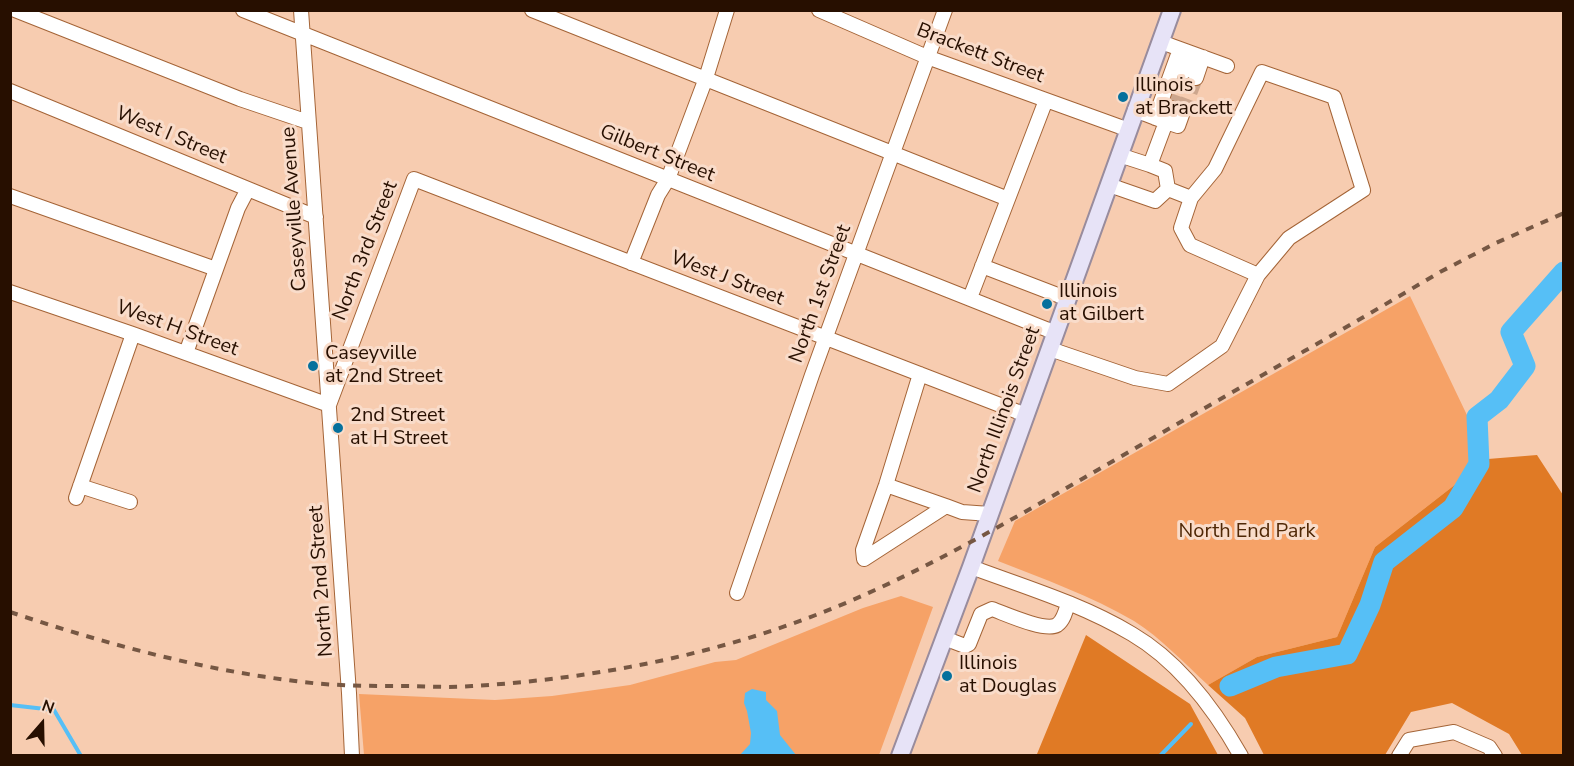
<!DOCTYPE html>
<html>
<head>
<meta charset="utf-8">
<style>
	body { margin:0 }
	#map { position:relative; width:1574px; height:766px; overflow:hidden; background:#f7ccb0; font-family:"Nunito Sans",sans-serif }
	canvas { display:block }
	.frame { position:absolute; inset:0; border:12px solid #270f00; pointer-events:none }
	.north { position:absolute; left:12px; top:694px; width:60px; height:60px; -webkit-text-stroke:4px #f9dcca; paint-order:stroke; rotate:20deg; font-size:16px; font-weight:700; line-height:24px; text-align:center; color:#270f00 }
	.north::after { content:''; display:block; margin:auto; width:21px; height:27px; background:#270f00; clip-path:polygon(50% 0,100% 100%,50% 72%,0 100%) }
</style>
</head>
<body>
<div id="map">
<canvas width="1574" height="766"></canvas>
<div class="frame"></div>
<div class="north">N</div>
</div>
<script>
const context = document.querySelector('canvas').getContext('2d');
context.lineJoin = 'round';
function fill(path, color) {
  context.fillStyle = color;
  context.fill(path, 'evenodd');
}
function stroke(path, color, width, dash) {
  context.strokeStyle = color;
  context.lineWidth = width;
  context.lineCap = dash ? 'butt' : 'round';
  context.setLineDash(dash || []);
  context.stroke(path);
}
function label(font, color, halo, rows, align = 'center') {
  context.font = font + ' "Nunito Sans",sans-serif';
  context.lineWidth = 6;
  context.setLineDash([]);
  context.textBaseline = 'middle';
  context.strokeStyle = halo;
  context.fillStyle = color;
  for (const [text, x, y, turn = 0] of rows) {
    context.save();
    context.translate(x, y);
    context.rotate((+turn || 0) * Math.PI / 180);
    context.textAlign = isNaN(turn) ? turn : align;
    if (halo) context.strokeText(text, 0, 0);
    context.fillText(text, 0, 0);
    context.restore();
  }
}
fill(new Path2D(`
	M1410,296L1488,459L1375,547L1337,637L1257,657L1208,685C1184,663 1161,638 1134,621C1091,596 1044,579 998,561L1015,521Z
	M901,596L933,607L879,755H364L359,694L495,700L552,696L630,685L715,662L736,660L863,608Z`), '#f6a267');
fill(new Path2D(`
	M1537,455L1563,495V755H1522L1509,734L1452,703L1411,712L1385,755H1264L1245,718L1208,685L1257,657L1337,637L1375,547L1488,459Z
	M1086,635L1190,704L1218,755H1034L1037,754Z`), '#e07a25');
fill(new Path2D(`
	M752,689L766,692V700L777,711L780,735L796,755H740L750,744L751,733L747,711L744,703L745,693Z`), '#56bff6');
stroke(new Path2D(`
	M10,705L54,710L81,756
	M1160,756L1191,724`), '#56bff6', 4);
stroke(new Path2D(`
	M1230,686L1276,667L1347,654L1370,605L1384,562L1453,508L1479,464L1477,417L1499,400L1525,366L1511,332L1564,272`), '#56bff6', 21);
stroke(new Path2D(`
	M1171,108L1184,72
	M1183,112L1196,78`), '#cda68d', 14, [14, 7]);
const minor = new Path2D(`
	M15,10L240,99L308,122
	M243,10L1056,333
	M301,10L349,693L352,756
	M532,10L1008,199
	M819,10L927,57L1129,130
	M1161,42L1227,66
	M1184,72L1191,53
	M1196,78L1203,57
	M10,91L316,217
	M1171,108L1166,122L1178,126L1183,112
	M1155,118L1180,49
	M1119,155L1150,165L1166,122L1135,110
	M1109,185L1155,201L1168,189L1165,171L1150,165
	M10,196L216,269
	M1191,198L1215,169L1262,72L1334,97L1363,190L1289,238L1258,275
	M631,263L658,195L668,179L706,78L727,10
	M982,266L1068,299
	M10,292L133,334L329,405
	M970,298L1046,100
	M1050,349L1135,378L1168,384L1222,346L1258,275L1190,245L1181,228L1191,198L1168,189
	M186,353L238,208L248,189
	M920,374L886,485L863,550L864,559L946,506L962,512L990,514
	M329,405L414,179L1026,415
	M886,485L946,506
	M80,486L130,502
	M76,498L133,334
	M971,567C1025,587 1082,604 1132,634C1178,661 1215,710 1241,756
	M737,593L812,375L945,10
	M944,638L965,646L969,644L981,614L992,609C1006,614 1045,632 1057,625C1064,620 1066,610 1068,603
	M1399,756L1409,740L1454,732L1489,747L1495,756`);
const major = new Path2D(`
	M900,756L971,567L1172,10`);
stroke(minor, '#a46437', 16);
stroke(major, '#998c9d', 20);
stroke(minor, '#fff', 14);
stroke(major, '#e7e3f7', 16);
stroke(new Path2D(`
	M10,612C103,643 198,669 295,681C331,686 367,686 403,686C426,686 449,688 472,686C610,678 750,648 875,590C969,547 1057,493 1146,442C1244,385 1343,330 1440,272L1496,243L1564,213`), '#765743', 4, [8, 8]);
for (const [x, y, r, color] of [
	[1123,97,6,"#06719d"],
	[1047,304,6,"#06719d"],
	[313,366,6,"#06719d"],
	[338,428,6,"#06719d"],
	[947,676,6,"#06719d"]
]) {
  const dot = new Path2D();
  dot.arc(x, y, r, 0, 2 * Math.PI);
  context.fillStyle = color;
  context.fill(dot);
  stroke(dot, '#f9dcca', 2);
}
label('20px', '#270f00', '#f9dcca', [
	["Brackett Street",980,54,21],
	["West I Street",171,136,23],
	["Gilbert Street",657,154,22],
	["Caseyville Avenue",295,209,-94],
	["North 3rd Street",366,251,-69],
	["West J Street",727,279,21],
	["North 1st Street",821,294,-70],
	["West H Street",177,329,20],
	["North Illinois Street",1005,410,-70],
	["North 2nd Street",322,581,-94]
]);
label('20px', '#270f00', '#f9dcca', [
	["Illinois",1135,86],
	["at Brackett",1135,109],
	["Illinois",1059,292],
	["at Gilbert",1059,315],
	["Caseyville",325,354],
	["at 2nd Street",325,377],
	["2nd Street",350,416],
	["at H Street",350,439],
	["Illinois",959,664],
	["at Douglas",959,687]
], 'left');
label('20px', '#502806', '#f9dcca', [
	["North End Park",1247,532]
]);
</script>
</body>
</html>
